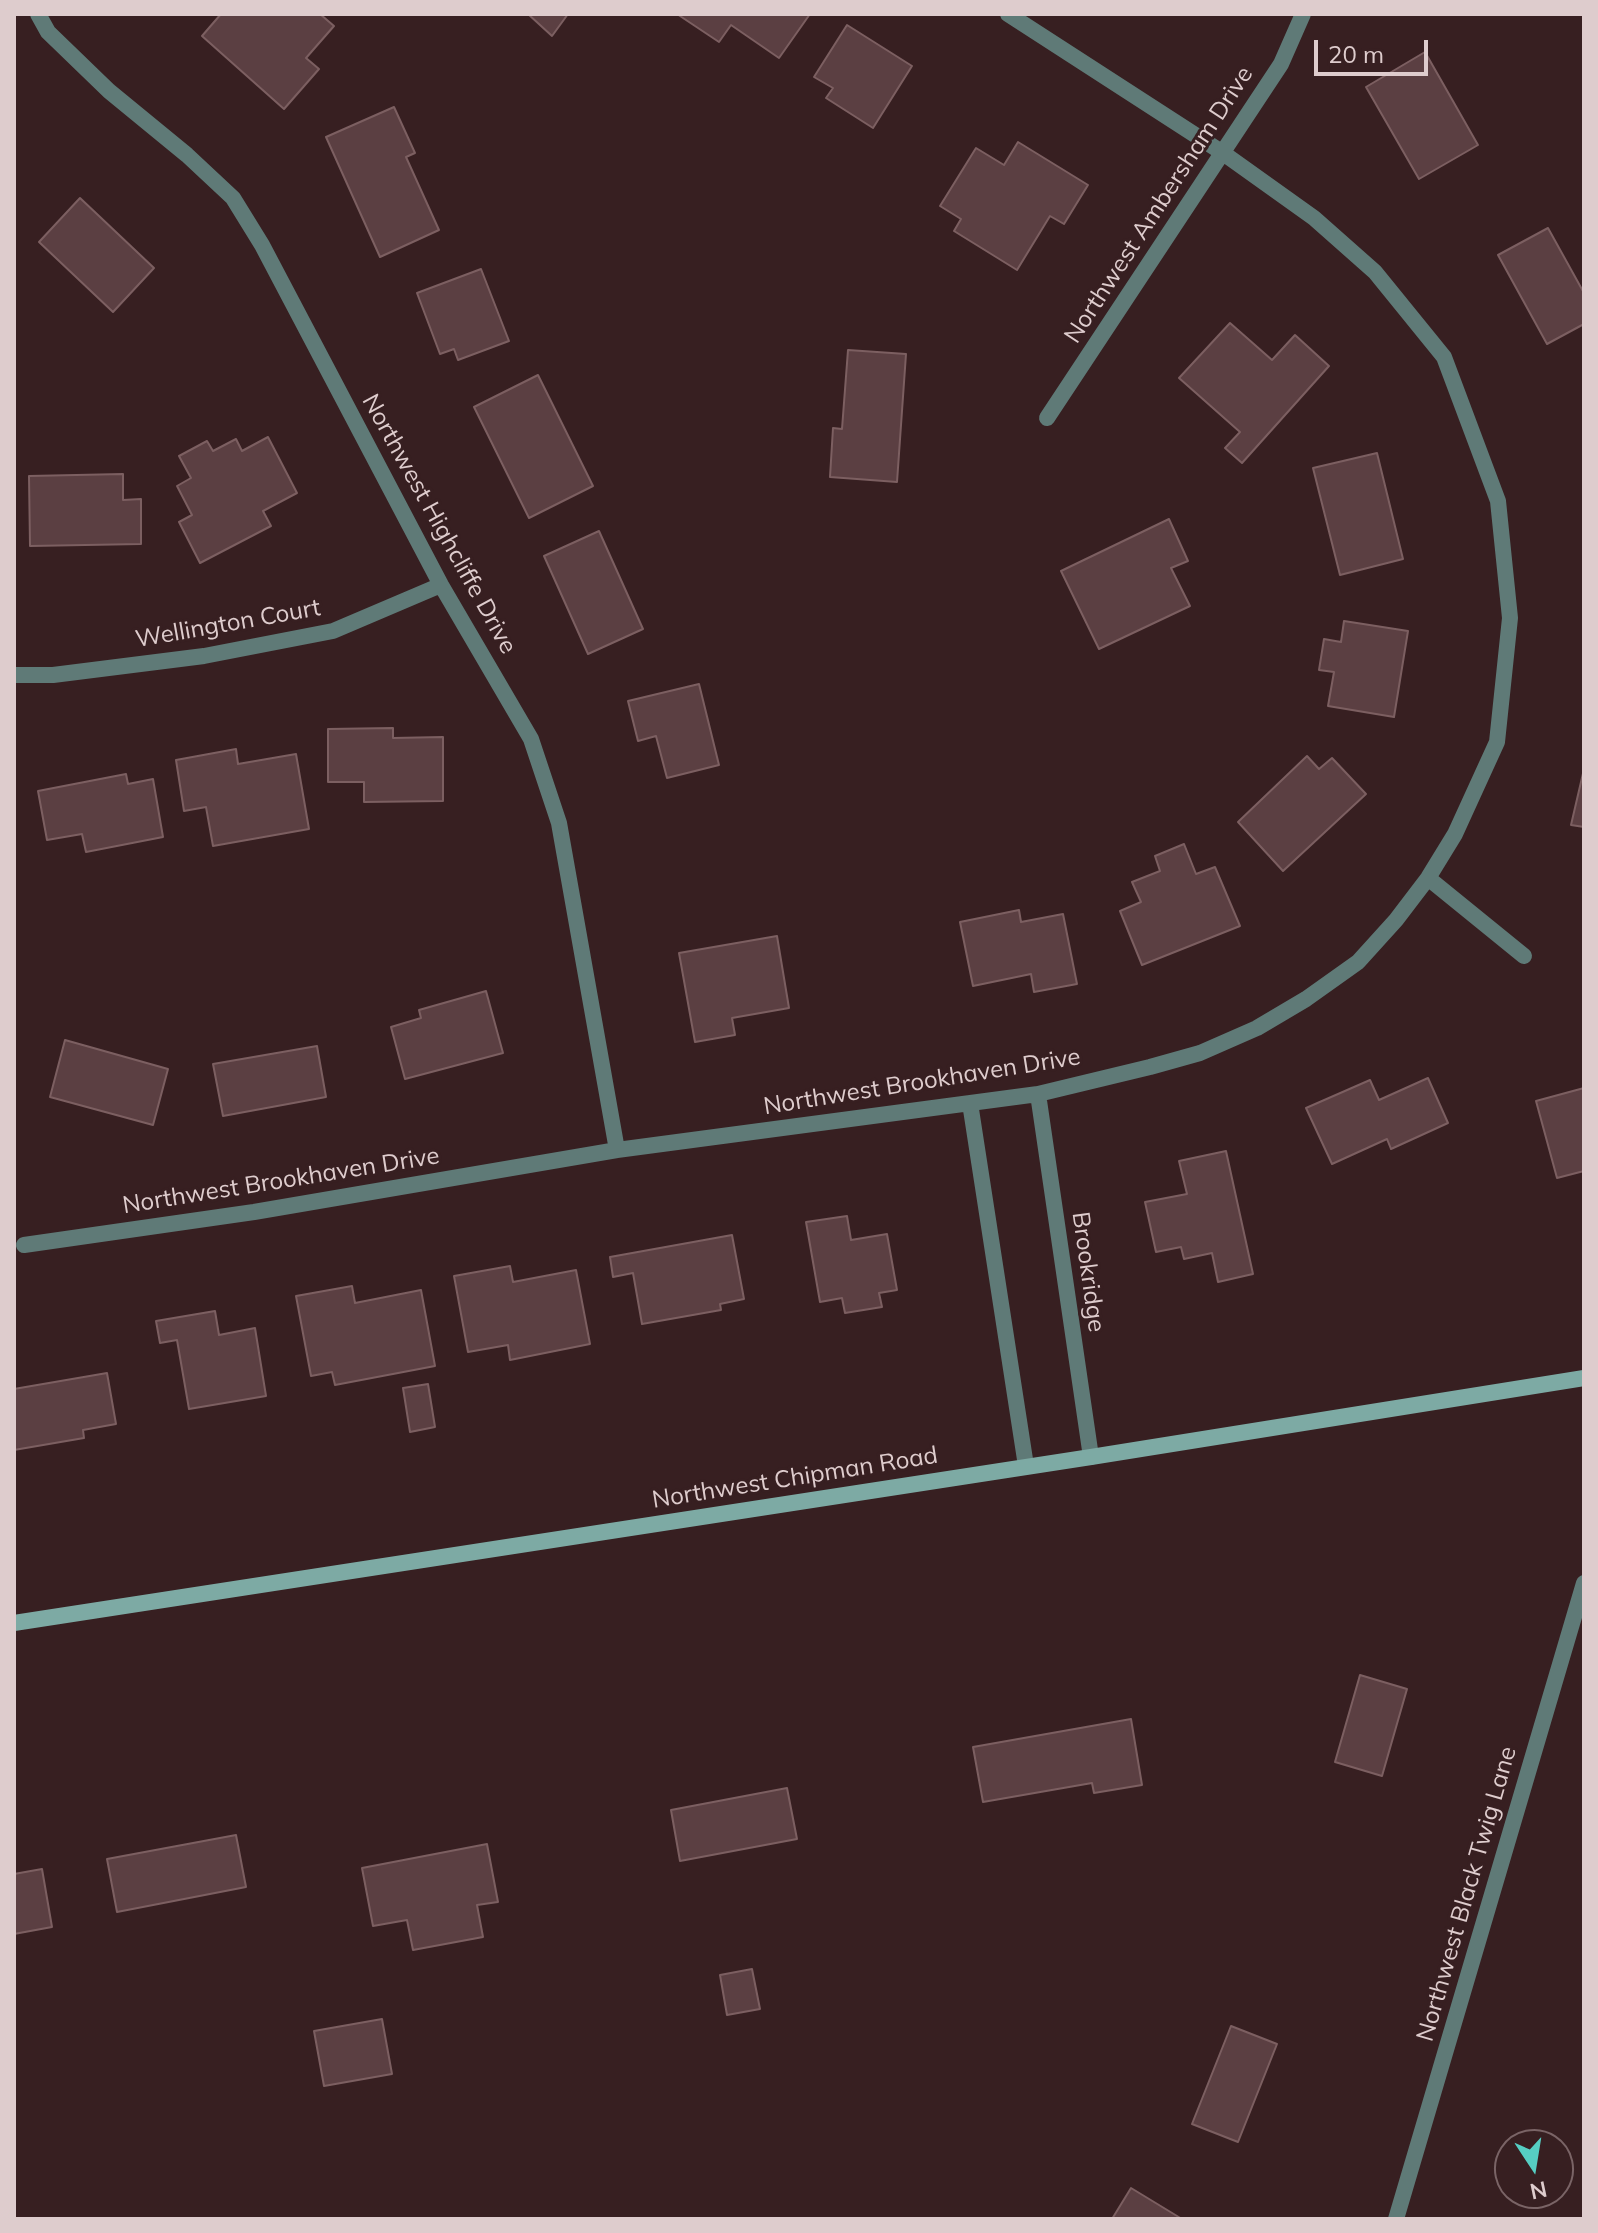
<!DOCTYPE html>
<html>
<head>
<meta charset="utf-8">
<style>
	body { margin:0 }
	#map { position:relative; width:1598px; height:2233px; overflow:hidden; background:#371f21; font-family:Mulish,sans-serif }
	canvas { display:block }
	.frame { position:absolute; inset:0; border:16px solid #decccd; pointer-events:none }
	.north { position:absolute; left:1494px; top:2129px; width:80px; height:80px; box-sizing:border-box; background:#371f21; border:2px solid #7a6466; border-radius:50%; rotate:168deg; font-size:22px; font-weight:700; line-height:32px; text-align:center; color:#decccd }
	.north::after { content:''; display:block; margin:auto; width:28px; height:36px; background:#56cec3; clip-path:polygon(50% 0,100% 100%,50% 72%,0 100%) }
	.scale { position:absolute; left:1314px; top:40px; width:114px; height:36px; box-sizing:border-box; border:4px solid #decccd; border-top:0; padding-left:10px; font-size:24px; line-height:28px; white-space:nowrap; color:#decccd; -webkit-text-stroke:6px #371f21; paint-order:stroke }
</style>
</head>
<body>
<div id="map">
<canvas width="1598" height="2233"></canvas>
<div class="frame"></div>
<div class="north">N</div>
<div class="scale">20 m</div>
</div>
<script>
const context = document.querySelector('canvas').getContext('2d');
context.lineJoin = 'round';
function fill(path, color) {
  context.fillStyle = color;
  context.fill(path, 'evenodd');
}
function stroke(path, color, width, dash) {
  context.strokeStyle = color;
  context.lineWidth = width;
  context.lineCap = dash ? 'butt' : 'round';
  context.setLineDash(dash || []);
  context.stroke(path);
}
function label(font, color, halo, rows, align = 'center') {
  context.font = font + ' Mulish,sans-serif';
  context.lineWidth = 6;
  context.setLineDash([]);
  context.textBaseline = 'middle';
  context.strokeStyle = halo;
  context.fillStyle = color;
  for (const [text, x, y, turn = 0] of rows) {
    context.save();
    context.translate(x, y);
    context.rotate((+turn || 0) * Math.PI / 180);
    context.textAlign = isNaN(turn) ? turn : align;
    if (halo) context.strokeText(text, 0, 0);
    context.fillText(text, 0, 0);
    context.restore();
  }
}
const building = new Path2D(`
	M221,14H320L334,26L306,58L319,69L284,109L202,36Z
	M528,14H568L552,36Z
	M677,14H810L779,58L731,25L719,42Z
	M847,25L912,66L873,128L826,98L833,88L814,77Z
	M1425,52L1478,145L1419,179L1366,87Z
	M394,107L415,153L406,157L439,230L380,257L326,137Z
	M1018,142L1088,185L1064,224L1050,216L1017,270L954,231L961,219L940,206L976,148L1004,165Z
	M80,198L154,268L113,312L39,242Z
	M1548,228L1584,293V324L1547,344L1498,255Z
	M481,269L509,341L458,360L454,349L440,354L417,293Z
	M1230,323L1272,360L1295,335L1329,366L1242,463L1225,448L1240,432L1179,378Z
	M848,350L906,354L897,482L830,477L833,428L842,429Z
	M538,375L593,486L529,518L474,407Z
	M268,437L297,493L263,511L271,526L200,563L179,522L192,515L177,486L191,478L179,456L207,441L213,451L236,439L242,451Z
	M1377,453L1403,559L1340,575L1313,468Z
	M123,474V500L141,499V544L30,546L29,476Z
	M1169,519L1188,561L1171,568L1190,606L1099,649L1061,571Z
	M599,531L643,629L588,654L544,556Z
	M1344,621L1408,631L1394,717L1328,706L1334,672L1319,670L1324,639L1341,642Z
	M699,684L719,765L667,778L656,736L638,741L628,701Z
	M393,728V738L443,737V801L364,802V782H328V729Z
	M236,749L238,764L296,754L309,829L213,846L206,807L184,811L176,760Z
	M1307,756L1319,769L1332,758L1366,794L1283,871L1238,822Z
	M1584,769V827L1571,825Z
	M126,774L128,784L153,779L163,837L86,852L82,834L47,840L38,791Z
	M1184,844L1196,874L1215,867L1240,926L1142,965L1120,911L1141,902L1132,882L1160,871L1155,856Z
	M1019,910L1021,922L1063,914L1077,984L1034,992L1031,974L973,986L960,922Z
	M777,936L789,1008L732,1018L735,1035L695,1042L679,953Z
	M486,991L503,1053L405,1079L391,1027L421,1018L419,1010Z
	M65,1040L168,1069L153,1125L50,1097Z
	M317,1046L326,1097L223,1116L213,1064Z
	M1428,1078L1448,1123L1391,1149L1387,1139L1332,1164L1306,1108L1370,1080L1379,1100Z
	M1584,1088V1171L1557,1178L1536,1101Z
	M1226,1151L1253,1274L1218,1282L1212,1253L1184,1259L1181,1247L1156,1252L1145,1202L1187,1194L1179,1161Z
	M847,1216L851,1240L887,1234L897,1290L879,1293L882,1307L845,1313L842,1298L820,1302L806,1222Z
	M732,1235L744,1299L720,1304L721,1310L642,1324L633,1273L613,1277L610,1257Z
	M510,1266L513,1282L576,1270L590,1344L510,1360L508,1345L468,1352L454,1276Z
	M352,1286L355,1303L421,1290L435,1366L335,1385L332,1372L311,1376L296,1296Z
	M215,1311L219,1335L255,1328L266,1396L189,1409L177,1340L160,1343L156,1321Z
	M107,1373L116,1424L83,1430L84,1438L14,1450V1389Z
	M428,1384L435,1427L410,1432L403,1388Z
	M1360,1675L1407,1689L1382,1776L1335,1762Z
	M1131,1719L1142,1785L1094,1793L1092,1783L983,1802L973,1747Z
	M787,1788L797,1839L680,1861L671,1810Z
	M236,1835L246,1887L117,1912L107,1859Z
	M487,1844L498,1902L477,1905L483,1937L413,1950L407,1920L373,1926L362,1868Z
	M42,1869L52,1927L14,1934V1874Z
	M752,1969L760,2009L727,2015L720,1975Z
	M382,2019L392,2074L324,2086L314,2031Z
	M1231,2026L1277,2044L1238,2142L1192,2124Z
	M1131,2188L1182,2219H1112Z`);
fill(building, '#5b3f42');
stroke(building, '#7c5f61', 2);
stroke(new Path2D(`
	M38,14L48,32L109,91L187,155L233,198L262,245L441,585L531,739L559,823L617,1150
	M1047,418L1281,64L1303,14
	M14,675H53L204,656L333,631L441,585
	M1428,878L1524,956
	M1038,1094L1091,1457
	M970,1103L1026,1466
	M24,1245L254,1212L617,1150L1038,1094L1150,1067L1200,1053L1257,1028L1306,999L1358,962L1396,920L1428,878L1455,834L1497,742L1510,618L1498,501L1444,357L1375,272L1314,218L1223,153L1008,14
	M1396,2219L1584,1583`), '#5f7a77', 16);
stroke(new Path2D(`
	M14,1623L1091,1457L1584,1378`), '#7daaa4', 16);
label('24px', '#decccd', '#371f21', [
	["Northwest Ambersham Drive",1159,205,-57],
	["Northwest Highcliffe Drive",439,524,61],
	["Wellington Court",228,624,-10],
	["Northwest Brookhaven Drive",922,1082,-9],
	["Northwest Brookhaven Drive",281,1181,-9],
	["Brookridge",1088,1272,82],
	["Northwest Chipman Road",795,1478,-9],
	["Northwest Black Twig Lane",1467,1894,-74]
]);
</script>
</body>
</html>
